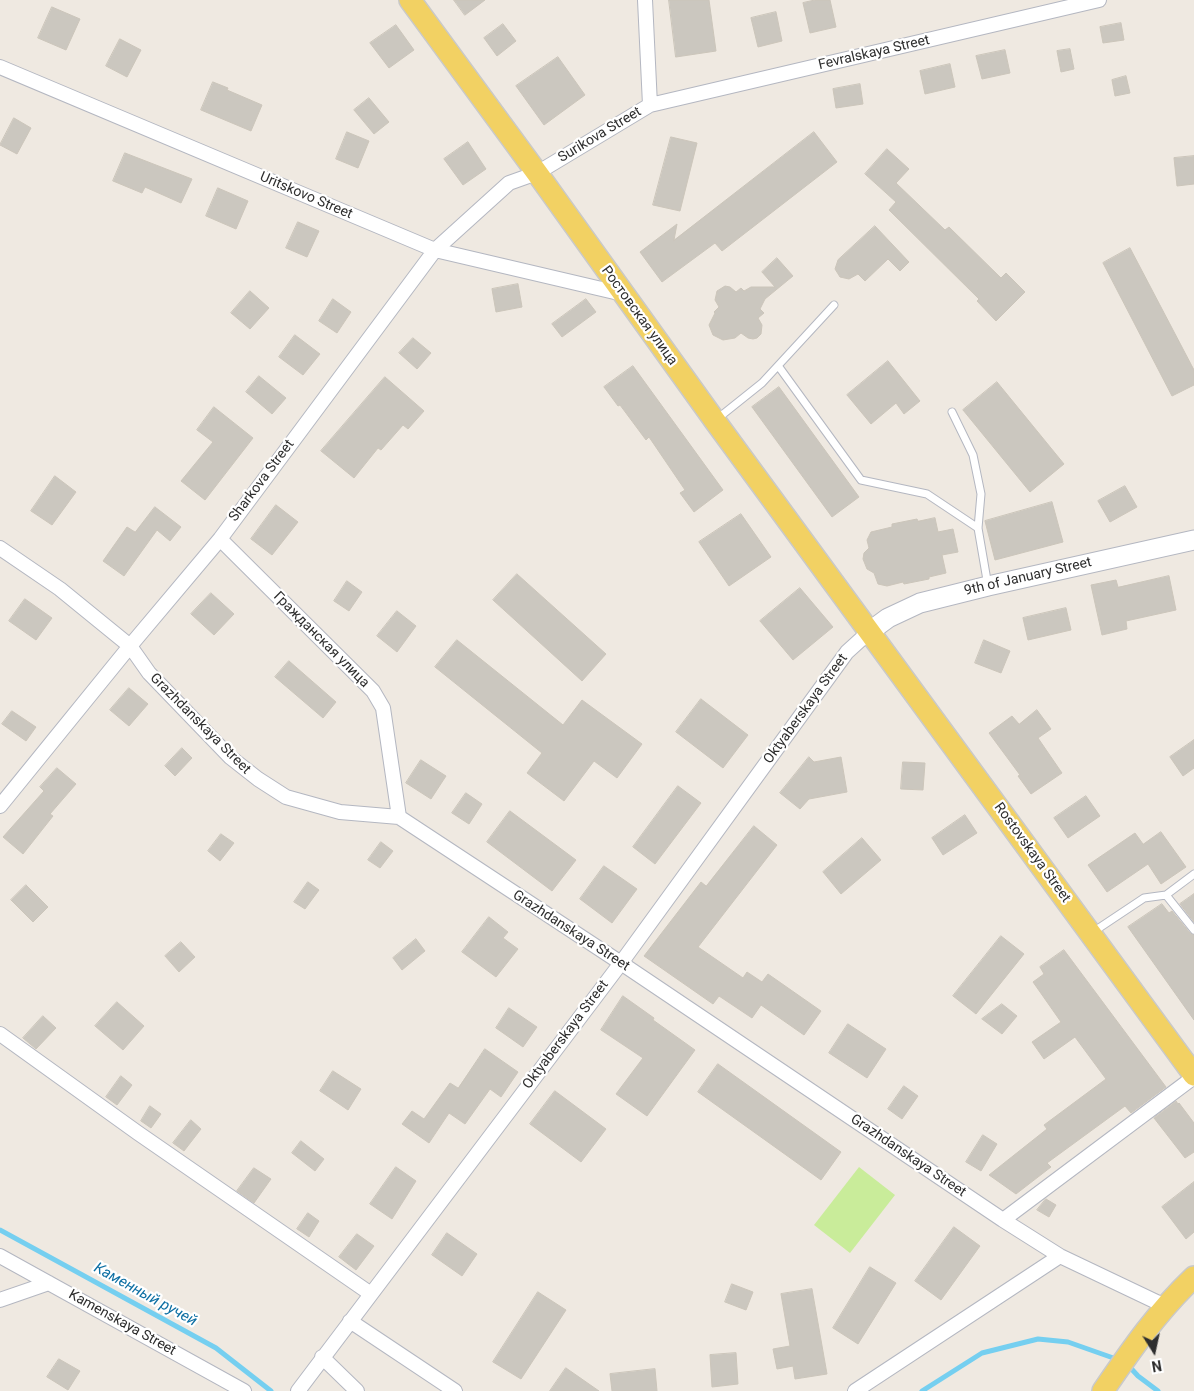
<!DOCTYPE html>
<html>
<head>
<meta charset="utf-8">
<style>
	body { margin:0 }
	#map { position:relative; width:1194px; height:1391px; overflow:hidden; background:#efe9e1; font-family:Roboto,sans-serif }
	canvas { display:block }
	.north { position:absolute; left:1129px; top:1326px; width:50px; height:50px; -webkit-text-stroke:4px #fff; paint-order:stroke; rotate:170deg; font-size:14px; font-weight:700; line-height:20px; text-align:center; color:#2e2e2e }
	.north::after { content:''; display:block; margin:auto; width:18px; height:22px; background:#2e2e2e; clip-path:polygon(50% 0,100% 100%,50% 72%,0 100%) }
</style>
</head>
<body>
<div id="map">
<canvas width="1194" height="1391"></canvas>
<div class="north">N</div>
</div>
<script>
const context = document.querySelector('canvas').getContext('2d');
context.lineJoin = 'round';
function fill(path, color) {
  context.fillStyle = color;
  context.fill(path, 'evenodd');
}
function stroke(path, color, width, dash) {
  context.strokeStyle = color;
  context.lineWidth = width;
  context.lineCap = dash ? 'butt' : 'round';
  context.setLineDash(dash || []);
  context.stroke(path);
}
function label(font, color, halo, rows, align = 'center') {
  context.font = font + ' Roboto,sans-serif';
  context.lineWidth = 4.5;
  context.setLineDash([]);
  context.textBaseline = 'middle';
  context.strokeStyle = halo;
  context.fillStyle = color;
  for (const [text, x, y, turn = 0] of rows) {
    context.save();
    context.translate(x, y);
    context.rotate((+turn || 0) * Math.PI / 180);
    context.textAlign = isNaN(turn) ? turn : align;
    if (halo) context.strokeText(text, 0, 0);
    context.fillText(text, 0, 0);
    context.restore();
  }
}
fill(new Path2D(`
	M859,1167L895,1195L850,1253L814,1225Z`), '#c9ec9a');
stroke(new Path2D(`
	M0,1230L216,1348L271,1391
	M1127,1364L1138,1376L1158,1391
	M922,1391L982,1353L1038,1339L1068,1342L1119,1360`), '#75cff0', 5);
const building = new Path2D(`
	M454,0H485L465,15Z
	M669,0H709L716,51L676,57Z
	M815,0H830L836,27L810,33L803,3Z
	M52,7L80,19L66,50L38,38Z
	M776,12L782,41L758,47L751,18Z
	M1121,23L1124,40L1103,43L1100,27Z
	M503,24L516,41L497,56L484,38Z
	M396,25L414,50L389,68L370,43Z
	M120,39L141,50L127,77L106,66Z
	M1070,49L1074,69L1061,72L1057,51Z
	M1005,50L1010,73L982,79L976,56Z
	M558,57L585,95L544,125L516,86Z
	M950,64L955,87L925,94L920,71Z
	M1126,76L1130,93L1115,96L1112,80Z
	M213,82L228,88L227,90L262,105L251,131L201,110Z
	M860,84L863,104L836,108L833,89Z
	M369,98L389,122L374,134L354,110Z
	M14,118L31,128L17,154L0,145Z
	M347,132L369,141L358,168L336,159Z
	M814,132L837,162L722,251L715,243L662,282L640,252L677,224L674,240Z
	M671,137L697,143L680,211L653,205Z
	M468,142L486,169L463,185L444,159Z
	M887,149L909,169L896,183L945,230L949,227L1001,278L1006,273L1025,292L996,321L977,301L979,299L889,210L896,202L865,174Z
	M125,153L192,179L181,203L145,187L142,193L113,181Z
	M1194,156V184L1177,186L1174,158Z
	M218,188L248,201L236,229L206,216Z
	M298,222L319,231L307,257L286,248Z
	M875,226L909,262L900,271L888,259L865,281L858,274L849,279L840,277L835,269L838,260Z
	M1130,248L1194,370V385L1172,396L1103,263Z
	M777,258L793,276L765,299L760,309L764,313L758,318L762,325L761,334L757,338L753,339L748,338L741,333L735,338L723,340L713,335L709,325L715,313L714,312L719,307L715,300L717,291L725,286L730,287L736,292L741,288L744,291L751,287H775L762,272Z
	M518,284L522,307L496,312L492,289Z
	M250,291L269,308L250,329L231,313Z
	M333,299L351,312L337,333L319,321Z
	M586,299L596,312L562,337L552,324Z
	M295,335L320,354L303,375L279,357Z
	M413,338L431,353L417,369L399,353Z
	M888,361L920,401L904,414L896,403L871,424L847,395Z
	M633,366L723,490L694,512L680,493L685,490L649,437L646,440L620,405L618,406L604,387Z
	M259,376L286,398L272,414L246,392Z
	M385,377L424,411L408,429L403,425L381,450L378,448L354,478L321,451Z
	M997,382L1064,464L1030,492L963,410Z
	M779,387L859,497L832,517L752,407Z
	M214,407L253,438L205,500L181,481L213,442L197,430Z
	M55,476L76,492L52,525L31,511Z
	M1125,486L1137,507L1110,522L1098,501Z
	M1052,502L1063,542L995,560L985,521Z
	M276,505L298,522L272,555L251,539Z
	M155,507L181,527L170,541L157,530L124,576L103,561L127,527L135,532Z
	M741,514L771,557L729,586L699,542Z
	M935,518L938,532L953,529L958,552L942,555L946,573L929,577V579L904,584L903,582L887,586L878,584L874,573L867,569L863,559L864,553L869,548L867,540L871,532L892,527V524L917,519L918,521Z
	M517,574L606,654L582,681L493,600Z
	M1169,576L1176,610L1126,621L1127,629L1102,635L1091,585L1116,580L1118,587Z
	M347,581L362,592L349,611L334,601Z
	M800,588L833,627L793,660L760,621Z
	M211,593L234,614L214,635L191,614Z
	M25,599L52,618L36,640L9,621Z
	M1066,608L1071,630L1028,640L1023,618Z
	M397,611L416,626L397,652L377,636Z
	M457,640L563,725L582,700L642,744L617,778L594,761L564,801L527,773L542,753L435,667Z
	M984,640L1010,651L1001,673L975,663Z
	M289,661L336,702L323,718L275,677Z
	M129,688L148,704L129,726L110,710Z
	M701,699L748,735L723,768L676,732Z
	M1037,710L1051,729L1038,738L1062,773L1031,794L1018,776L1020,775L989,733L1012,716L1019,724Z
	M12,711L36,727L26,741L2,724Z
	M1194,740V768L1183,776L1170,757Z
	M182,748L192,758L175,776L165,766Z
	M809,757L814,762L841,757L847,792L809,799L800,809L780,793Z
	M421,760L446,776L431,799L406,783Z
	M903,762L925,763L923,790L901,789Z
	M57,768L76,784L50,814L53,816L23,854L3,837L44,791L40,787Z
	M678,786L701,803L655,864L633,847Z
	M466,793L482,804L469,824L452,813Z
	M1086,796L1100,816L1068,838L1054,818Z
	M510,811L576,860L552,891L487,842Z
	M965,815L977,833L943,855L932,838Z
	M754,826L777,845L698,947L743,978L747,972L762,982L768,974L821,1011L804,1035L761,1005L752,1018L719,996L713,1004L644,956L701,882L706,886Z
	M1161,832L1186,867L1161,884L1148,864L1107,892L1088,865L1135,833L1143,844Z
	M221,834L234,843L220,861L208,851Z
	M862,838L881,860L841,894L823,872Z
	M381,842L393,851L380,868L368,860Z
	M604,866L637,889L612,923L580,899Z
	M308,882L319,890L305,909L294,902Z
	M26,885L48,907L33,922L11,900Z
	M1194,894V922L1180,904Z
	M1162,904L1169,913L1172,911L1190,933L1194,935V1020L1128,927Z
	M489,917L508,932L503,938L518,949L496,977L462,952Z
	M1001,936L1024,954L976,1014L953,996Z
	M416,939L425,951L402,970L393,958Z
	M181,942L195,957L179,972L165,956Z
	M1064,950L1166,1087L1131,1113L1125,1106L1047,1163L1051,1167L1016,1194L989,1175L1047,1129L1044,1125L1106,1079L1075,1037L1044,1059L1032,1042L1061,1022L1033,982L1044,974L1040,967Z
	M623,996L654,1018L653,1020L695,1050L647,1116L616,1094L643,1058L601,1030Z
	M117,1002L144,1026L123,1050L95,1026Z
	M1002,1004L1017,1016L1002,1034L982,1019Z
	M509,1008L537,1027L523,1047L496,1028Z
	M43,1016L56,1028L36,1049L23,1038Z
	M848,1024L886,1049L867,1078L829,1053Z
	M485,1049L518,1072L501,1097L490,1089L465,1124L449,1113L429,1143L402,1124L412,1111L424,1119L450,1083L458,1088Z
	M718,1064L841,1152L821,1180L698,1092Z
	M333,1071L361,1089L348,1110L320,1091Z
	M121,1076L132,1085L117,1105L106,1097Z
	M904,1086L918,1096L902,1119L888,1109Z
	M555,1091L606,1129L581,1162L530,1124Z
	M1176,1101L1178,1104L1179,1103L1194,1123V1152L1185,1158L1154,1118Z
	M150,1106L161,1114L151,1128L141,1121Z
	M191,1120L201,1129L184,1151L173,1143Z
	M983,1135L997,1144L981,1171L966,1162Z
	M301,1141L324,1159L315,1171L292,1153Z
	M396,1167L416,1181L392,1219L370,1204Z
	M254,1168L271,1179L254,1203L237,1191Z
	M1194,1182V1232L1186,1239L1162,1207Z
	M1046,1199L1056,1205L1049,1217L1037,1210Z
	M308,1213L319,1221L309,1237L297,1229Z
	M954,1227L980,1246L941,1300L915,1281Z
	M447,1233L477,1254L462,1276L432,1255Z
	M357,1234L374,1246L356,1270L339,1257Z
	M870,1267L896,1283L858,1344L833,1328Z
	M732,1284L753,1292L746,1310L725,1302Z
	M812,1289L827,1374L795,1379L793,1366L777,1369L773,1349L790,1346L781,1294Z
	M538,1292L566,1310L521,1379L493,1362Z
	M736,1353L738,1384L712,1387L710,1355Z
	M59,1359L80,1371L68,1390L47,1377Z
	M566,1368L599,1391H550Z
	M655,1369L657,1391H612L610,1374Z`);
fill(building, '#cbc7bf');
stroke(building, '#cbc5ba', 1);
const service = new Path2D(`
	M779,367L861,480L927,494L978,528
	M952,412L973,455L981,494L978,528L988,586
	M717,419L762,383L834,305
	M1166,895L1194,930
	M1093,932L1144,898L1166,895L1194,874`);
const minor = new Path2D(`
	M0,67L435,250L623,294
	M650,105L1099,0
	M220,539L373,691L383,708L399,817
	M0,548L60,589L130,646L149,673L230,757L258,779L286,797L340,812L399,817L621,963L1003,1220L1060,1256L1165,1306
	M0,806L130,646L220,539L435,250L509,183L537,173L650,105L645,0
	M0,1034L138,1133L371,1294
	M1003,1220L1194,1077
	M0,1256L244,1391
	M0,1300L49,1283
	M350,1321L455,1391
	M322,1357L357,1391
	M298,1391L621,963L847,652L869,632
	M855,1391L1060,1256`);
const secondary = new Path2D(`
	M869,632L888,618L920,603L988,586L1194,540`);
const primary = new Path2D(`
	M410,0L537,173L715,421L1194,1075
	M1103,1391C1131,1350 1158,1311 1194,1277`);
stroke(service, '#b4b7c1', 9);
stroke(minor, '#b4b7c1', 16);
stroke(secondary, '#b4b7c1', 21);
stroke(primary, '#c9c9c9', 24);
stroke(service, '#fff', 7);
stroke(minor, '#fff', 14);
stroke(secondary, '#fff', 19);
stroke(primary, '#f2d163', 21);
label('14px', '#2e2e2e', '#fff', [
	["Fevralskaya Street",874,53,-13],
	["Surikova Street",600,135,-31],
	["Uritskovo Street",306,196,23],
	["Ростовская улица",639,316,54],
	["Sharkova Street",262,481,-53],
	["9th of January Street",1028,577,-13],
	["Гражданская улица",321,640,45],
	["Oktyaberskaya Street",806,709,-54],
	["Grazhdanskaya Street",200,724,45],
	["Rostovskaya Street",1032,853,54],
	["Grazhdanskaya Street",571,931,33],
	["Oktyaberskaya Street",566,1035,-53],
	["Grazhdanskaya Street",908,1156,34],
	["Kamenskaya Street",122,1323,29]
]);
label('italic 15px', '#0d6fa3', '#fff', [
	["Каменный ручей",145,1295,29]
]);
</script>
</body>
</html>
